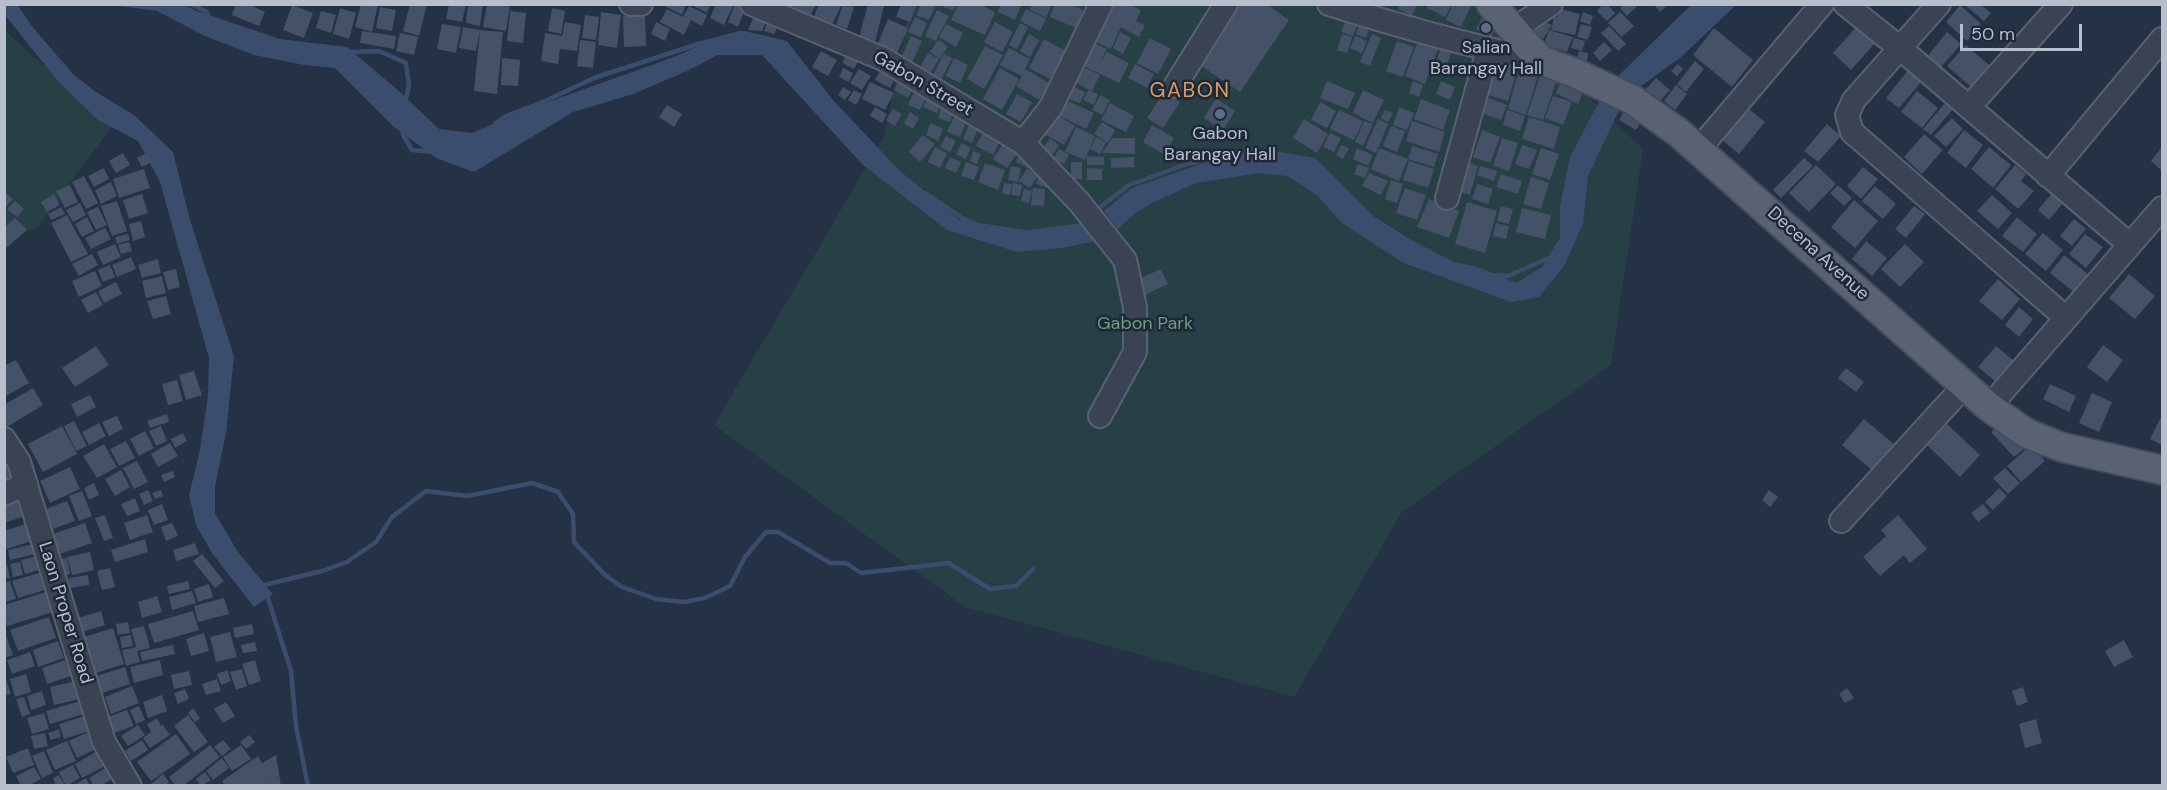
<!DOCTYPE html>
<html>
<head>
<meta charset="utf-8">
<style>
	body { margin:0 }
	#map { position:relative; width:2167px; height:790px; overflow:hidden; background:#253144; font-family:"DM Sans",sans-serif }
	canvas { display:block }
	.frame { position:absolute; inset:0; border:6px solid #b7bfcd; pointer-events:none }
	.scale { position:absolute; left:1960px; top:24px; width:122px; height:27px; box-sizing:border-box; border:3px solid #b7bfcd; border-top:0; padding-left:8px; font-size:18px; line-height:21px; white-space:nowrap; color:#b7bfcd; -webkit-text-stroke:4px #1e2839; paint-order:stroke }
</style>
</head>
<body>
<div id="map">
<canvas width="2167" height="790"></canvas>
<div class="frame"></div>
<div class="scale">50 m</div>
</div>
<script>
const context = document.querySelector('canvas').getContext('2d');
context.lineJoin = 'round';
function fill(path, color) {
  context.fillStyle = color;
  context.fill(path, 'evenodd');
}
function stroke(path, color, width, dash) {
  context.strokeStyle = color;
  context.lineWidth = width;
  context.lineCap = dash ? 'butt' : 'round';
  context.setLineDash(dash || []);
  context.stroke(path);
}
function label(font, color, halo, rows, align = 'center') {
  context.font = font + ' "DM Sans",sans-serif';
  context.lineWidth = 5;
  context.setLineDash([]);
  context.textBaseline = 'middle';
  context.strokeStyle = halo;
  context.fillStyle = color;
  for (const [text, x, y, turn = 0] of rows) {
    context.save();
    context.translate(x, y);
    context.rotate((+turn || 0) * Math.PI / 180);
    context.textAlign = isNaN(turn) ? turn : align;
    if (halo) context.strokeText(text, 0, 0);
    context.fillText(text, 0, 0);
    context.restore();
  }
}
fill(new Path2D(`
	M910,5H1492L1643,149L1611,365L1402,512L1294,697L965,607L714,425L884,137Z
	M4,30L112,126L38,227L5,240Z`), '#274045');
fill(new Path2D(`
	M5,5H18L31,25L73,74L96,92L134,115L173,152L190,220L234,356L226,433L215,487V513L238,552L273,594L254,607L212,553L196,525L189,495L200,450L208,395L209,358L160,182L138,141L98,120L57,80L5,15Z
	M111,5H185L197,11L280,39L347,47L400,92L439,129L472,133L526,110L674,57L703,44L745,31L787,41L833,100L900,171L959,220L1027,230L1092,222L1105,239L1062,248L1017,252L947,230L862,164L762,55H718L687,71L633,94L573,112L474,172L436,158L394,127L335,68L304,65L254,55L205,36L157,11Z
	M1691,5H1736L1680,58L1634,91L1614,80Z
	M1601,98L1621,106L1588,176L1583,224L1564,266L1539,297L1511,302L1404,263L1342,223L1318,196L1287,176L1259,173L1196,183L1152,203L1134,214L1118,229L1104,211L1132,188L1250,147L1315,158L1373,216L1413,241L1454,262L1478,267L1516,283L1542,267L1560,238V206L1570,157Z`), '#3a4d6d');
stroke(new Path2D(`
	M191,4L207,12L209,20
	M350,52L379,51L406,63L409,85L405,103
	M495,124L506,116L545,101L594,78L698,44L741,33L745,34
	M403,129V135L412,150L434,152
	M925,193L964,219L974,223
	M1095,211L1129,185L1187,164L1223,157
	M1494,275L1508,276L1553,256
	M264,585L322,571L347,562L376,542L392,517L426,491L467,496L532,483L558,492L573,514L574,542L605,575L622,587L656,599L684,602L705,598L730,586L745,557L766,532H778L830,563H846L861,573L949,563L990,589L1016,586L1033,569
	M266,592L291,671L296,726L308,786`), '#3a4d6d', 4.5);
fill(new Path2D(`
	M236,4H248L265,12L259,26L232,15Z
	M361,4H378L372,32L355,27Z
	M410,4H427L419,36L403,31Z
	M449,4H466L462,22L446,19Z
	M468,4H483L480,26L466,23Z
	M487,4L510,5L506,31L483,27Z
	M661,4H686L682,15Z
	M690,4H711L707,13Z
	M716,4H734L724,25L710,18Z
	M735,4H747L738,27L728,22Z
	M786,4H816L810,17Z
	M819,4H842L831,27L813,19Z
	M843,4L854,7L847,29L836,25Z
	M868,4L884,6L874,46L858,41Z
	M901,4H917L910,22L896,17Z
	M921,4L936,5L929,20L916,15Z
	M937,4H956L953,11Z
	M958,4H979L995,12L985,35L951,20Z
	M1001,4H1022L1015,20L998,12Z
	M1032,4H1052L1046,18L1030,10Z
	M1055,4H1071L1083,10L1076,28L1050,17Z
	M1107,4H1129L1141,10L1136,21L1145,25L1139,37L1121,27L1111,49L1090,39Z
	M1233,4H1266L1289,20L1240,92L1194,61Z
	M1400,4H1417L1412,16L1398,9Z
	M1428,4H1452L1445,17L1427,8Z
	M1453,4H1472L1461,27L1446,20Z
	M1603,4H1607L1615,13L1607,21L1597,11Z
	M1624,4H1639L1627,16L1620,8Z
	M1654,4H1669L1660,12Z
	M1964,4H1980L1991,13L1984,21Z
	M292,5L313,13L304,38L283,30Z
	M1960,5L1981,24L1967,41L1946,22Z
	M689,6L707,15L702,26L691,20L684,35L660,22L667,9L683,17Z
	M380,7L396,10L392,31L376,28Z
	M340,8L356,13L349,39L333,34Z
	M552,8L565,11L561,34L548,31Z
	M1026,9L1046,19L1040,31L1020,21Z
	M1560,9L1580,14L1575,35L1551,30L1554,17H1558Z
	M937,10L949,16L936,41L925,36Z
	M321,11L336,15L331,33L316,28Z
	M510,11L526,13L523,43L507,41Z
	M601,12L621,15L617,48L598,45Z
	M756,12L767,19L762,31L748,30Z
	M1583,12L1593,16L1590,25L1580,21Z
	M1620,12L1634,26L1622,37L1608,23Z
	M1348,14L1360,18L1353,36L1341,32Z
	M585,15L599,17L596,40L582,38Z
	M645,15L646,46L624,47L623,16Z
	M915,17L927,23L921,37L908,32Z
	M1482,18L1497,26L1491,37L1476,29Z
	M888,19L908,28L896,56L876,48Z
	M1361,19L1371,22L1366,38L1356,34Z
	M768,20L778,27L774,34L764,31Z
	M1540,20L1552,25L1549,29L1545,28L1549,30L1541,42L1531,34Z
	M565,22L581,25L577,51L560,49L558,64L541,61L545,33L562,36Z
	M656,22L670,29L665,41L651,34Z
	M995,22L1013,32L1002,52L984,42Z
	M1020,23L1028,27L1017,49L1009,45Z
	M442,24L461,27L456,53L437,49Z
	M946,24L963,33L956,47L939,37Z
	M1581,24L1592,27L1588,40L1577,37Z
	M1609,26L1626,44L1618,51L1601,33Z
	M1857,26L1875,43L1851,70L1833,53Z
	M463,27L480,30L476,51L459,48Z
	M1714,28L1753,60L1732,87L1693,55Z
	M480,30L503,32L497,94L474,91Z
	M1549,30L1573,37L1567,52L1544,45Z
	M362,31L396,36L394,49L360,43Z
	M1120,32L1131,38L1123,54L1113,48Z
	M1947,32L1961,44L1941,67L1927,57Z
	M400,33L418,37L414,55L396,51Z
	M1029,34L1039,40L1030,57L1020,51Z
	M1342,34L1352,37L1347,53L1337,50Z
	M1372,34L1381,38L1370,66L1360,62Z
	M911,36L922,41L911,65L900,60Z
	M1355,36L1367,41L1362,53L1350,48Z
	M1150,38L1171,49L1158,74L1137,63Z
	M1574,38L1585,41L1582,51L1571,48Z
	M1044,39L1066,51L1050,79L1029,68Z
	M1085,39L1107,49L1100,63L1107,52L1129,63L1119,83L1075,62Z
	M580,40L596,42L593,68L577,66Z
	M938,40L948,46L940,59L930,52Z
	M1397,41L1414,47L1403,77L1386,71Z
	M1418,41L1438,49L1425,84L1405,76Z
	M1443,41L1453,45L1446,69L1435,65Z
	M1604,42L1612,50L1600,61L1593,53Z
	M1966,45L1990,66L1971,87L1947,66Z
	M985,46L1003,55L984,89L967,79Z
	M1009,48L1030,59L1025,69L1049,83L1039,100L1016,86L1022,76L1000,65Z
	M821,51L837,60L828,76L812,67Z
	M1579,51L1588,53L1587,61L1577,59Z
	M928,53L939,59L929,75L919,69Z
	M847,54L859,60L854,69L842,63Z
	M944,54L952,58L941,80L933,75Z
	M1506,56L1520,60L1508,101L1478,92L1484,70L1500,75L1497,88Z
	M502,58L520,60L518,86L501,85Z
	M954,58L968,65L960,83L946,76Z
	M1695,61L1704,69L1686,92L1677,84Z
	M884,63L899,71L890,88L875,80Z
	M1521,63L1540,69L1526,115L1508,109Z
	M1135,64L1154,74L1147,88L1128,78Z
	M1678,64L1683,69L1677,76L1671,71Z
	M1079,65L1100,75L1092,91L1072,81Z
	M843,68L853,73L849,82L839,77Z
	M1000,68L1019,79L1002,110L983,99Z
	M859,69L871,76L862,90L850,83Z
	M1909,69L1923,80L1899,108L1886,98Z
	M1542,70L1558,76L1543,120L1527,115Z
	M903,73L917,81L908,98L894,90Z
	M1563,78L1585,88L1578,104L1556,93Z
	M1656,78L1670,90L1657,104L1643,92Z
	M1327,81L1355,93L1348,109L1320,98Z
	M1413,81L1423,85L1419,97L1409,93Z
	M1441,81L1455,87L1450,100L1436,94Z
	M870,82L894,93L885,110L862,99Z
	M918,83L930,89L920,110L908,105Z
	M1070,85L1085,92L1080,103L1064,97Z
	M1676,85L1687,94L1675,110L1664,101Z
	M843,87L851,92L845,100L838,95Z
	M854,90L862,94L856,105L848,100Z
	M1088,90L1098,94L1094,105L1083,100Z
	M1363,90L1384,100L1373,123L1353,113Z
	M1917,91L1938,108L1922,128L1901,112Z
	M930,92L943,98L937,113L923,107Z
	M1164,92L1180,102L1163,128L1147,118Z
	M1017,94L1032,102L1021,122L1006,114Z
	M1100,95L1110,100L1102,115L1092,110Z
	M1057,96L1094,113L1086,129L1077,124L1078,121L1076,124L1056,114L1075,126L1064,145L1039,131Z
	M1483,96L1507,105L1501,120L1477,112Z
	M1553,96L1572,102L1563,125L1545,118Z
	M1216,98L1235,111L1223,131L1204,118Z
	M944,99L956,103L950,122L938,118Z
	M1421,99L1450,110L1443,130L1414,119Z
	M1320,102L1336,111L1327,128L1311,120Z
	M1110,103L1134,116L1126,132L1101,120Z
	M1945,103L1953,109L1931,135L1923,129Z
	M1743,104L1765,122L1739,154L1717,136Z
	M667,105L682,114L674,127L659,117Z
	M1628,106L1645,116L1636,130L1619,120Z
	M875,107L887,114L882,123L870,116Z
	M1399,107L1414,113L1407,130L1393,125Z
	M893,109L902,114L895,126L886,120Z
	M1339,110L1363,121L1354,140L1330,129Z
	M1385,110L1393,113L1388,122L1381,118Z
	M1507,110L1525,116L1520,131L1503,125Z
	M910,112L919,118L913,129L904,123Z
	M954,117L966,122L960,137L947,132Z
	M1529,117L1560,127L1554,149L1522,139Z
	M972,118L981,122L972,143L963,139Z
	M1952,118L1963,129L1946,147L1934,136Z
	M1304,119L1328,134L1317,153L1293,138Z
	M1378,119L1388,124L1376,153L1365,148Z
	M1364,121L1373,124L1363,146L1355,142Z
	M1412,121L1445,132L1439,152L1406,141Z
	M1102,122L1115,130L1108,143L1094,134Z
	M931,123L943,129L938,141L926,135Z
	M1827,124L1841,136L1818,162L1804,151Z
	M987,125L1003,134L993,155L976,146Z
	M1152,125L1174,138L1165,155L1143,142Z
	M1391,126L1405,131L1397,152L1383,146Z
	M1076,127L1095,136L1085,160L1065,152Z
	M1482,130L1500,137L1490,163L1473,157Z
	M1964,130L1983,145L1966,168L1947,153Z
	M1330,133L1341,138L1334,152L1323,147Z
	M1924,134L1943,150L1922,174L1904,157Z
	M923,135L935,144L920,162L909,152Z
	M946,136L956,141L950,152L940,147Z
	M1096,137L1106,142L1100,154L1090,149Z
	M1007,138L1021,148L1007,168L993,159Z
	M1050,138L1059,145L1052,156L1042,150Z
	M1112,138H1135V154L1102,153Z
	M1502,138L1518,143L1509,171L1493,166Z
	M961,143L971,148L966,159L956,154Z
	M1341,145L1349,148L1343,159L1336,155Z
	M1522,145L1537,150L1529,169L1515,164Z
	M1412,146L1438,154L1434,167L1408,159Z
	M935,147L947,153L940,168L928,162Z
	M1989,147L2011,165L1993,188L1971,169Z
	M2162,147V171L2151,161Z
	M1357,148L1373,155L1368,166L1353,159Z
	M1379,148L1408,159L1399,181L1371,169Z
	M1541,148L1559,154L1550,180L1532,174Z
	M1059,149L1069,155L1064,164L1053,159Z
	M973,151L981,154L977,164L970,161Z
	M1021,151L1038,159L1032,170L1016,162Z
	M123,153L130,165L116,173L109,161Z
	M147,153L152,162L142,167L137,158Z
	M1087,156L1104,157V165H1087Z
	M950,157L961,162L956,173L945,168Z
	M1134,157V167L1111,168V158Z
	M1804,158L1813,166L1781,198L1773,190Z
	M1409,161L1434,169L1428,188L1403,180Z
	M1462,161L1478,166L1470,195L1454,190Z
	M966,162L979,167L974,180L961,176Z
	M1071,162H1082V179H1071Z
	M985,163L1005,170L998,190L978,182Z
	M1358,164L1369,168L1365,178L1354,174Z
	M1816,165L1836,184L1809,212L1789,193Z
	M2015,165L2026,174L2021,181L2034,191L2018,209L1995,189Z
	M1011,166L1021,168L1018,182L1008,180Z
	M1480,166L1497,171L1494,181L1477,175Z
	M1863,167L1878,179L1861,199L1847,186Z
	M104,168L109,179L94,187L88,176Z
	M1087,168L1102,169V180H1087Z
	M144,169L150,188L119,198L113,179Z
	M1027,169L1038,176L1030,188L1019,181Z
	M1041,170L1053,175L1048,188L1036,184Z
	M1369,173L1388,181L1381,195L1362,186Z
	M1501,174L1522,181L1518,194L1496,187Z
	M84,176L98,203L86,209L72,182Z
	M1531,177L1549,183L1541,209L1523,204Z
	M1391,180L1403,184L1397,203L1385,199Z
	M111,182L117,196L101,204L95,190Z
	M1004,183L1012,184L1010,195L1002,193Z
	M1013,183L1022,185L1020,196L1011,195Z
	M1477,184L1493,189L1488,204L1472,199Z
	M70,185L78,202L65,208L56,191Z
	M1838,185L1852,198L1844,206L1830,193Z
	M1875,186L1896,204L1883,219L1862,201Z
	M1033,188L1045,189L1044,206L1031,205Z
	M1405,188L1426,195L1417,220L1396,213Z
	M1024,189L1032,191L1029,203L1021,201Z
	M4,191L13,199L4,208Z
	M2053,192L2064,202L2049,220L2038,210Z
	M54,194L60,205L47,212L41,202Z
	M142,194L148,213L129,219L123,200Z
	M1992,195L2012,213L1998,229L1977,211Z
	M1429,199L1459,211L1449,238L1417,227Z
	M1854,200L1878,221L1855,248L1831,227Z
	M15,201L24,209L17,217L7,209Z
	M117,201L127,231L112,236L101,206Z
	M1467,202L1497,211L1485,253L1455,244Z
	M80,203L86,215L73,222L66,210Z
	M1501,206L1513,209L1509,224L1497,221Z
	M1914,206L1925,214L1906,238L1895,229Z
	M61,207L65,214L51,220L48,214Z
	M98,207L107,225L96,230L87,212Z
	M1522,208L1551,215L1545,239L1516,232Z
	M67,215L88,254L71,262L51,223Z
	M87,217L94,231L82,237L75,224Z
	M2017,217L2037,234L2023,252L2002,236Z
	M15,218L27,230L4,250V228Z
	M2074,219L2086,229L2072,246L2060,236Z
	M141,221L145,237L133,241L129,224Z
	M1496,223L1509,226L1506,239L1493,236Z
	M105,228L111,239L91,249L85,238Z
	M2043,233L2063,250L2046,271L2025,254Z
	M128,234L130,240L117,244L115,237Z
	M2085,234L2103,247L2086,268L2069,254Z
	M1866,241L1887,258L1872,276L1852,259Z
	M129,242L132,251L121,254L118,245Z
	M115,244L121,257L103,265L97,252Z
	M1905,244L1924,262L1900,287L1881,269Z
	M92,254L98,265L79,276L72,264Z
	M2064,255L2089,275L2075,293L2050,273Z
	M131,257L136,269L117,277L112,265Z
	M158,259L161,273L142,278L138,265Z
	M110,265L115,277L103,282L98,270Z
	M176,269L180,287L168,290L163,272Z
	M1161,269L1168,284L1141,297L1134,281Z
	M95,271L102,286L79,297L72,281Z
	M2129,274L2155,296L2135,319L2109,298Z
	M162,276L166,293L146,298L142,281Z
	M1998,279L2020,299L2002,320L1979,301Z
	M116,282L122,294L104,303L98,291Z
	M96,292L103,305L88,313L81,300Z
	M166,296L171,314L153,319L147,301Z
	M2019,307L2033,319L2019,337L2005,325Z
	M2103,345L2123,360L2107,382L2087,367Z
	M96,346L109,365L75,387L62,368Z
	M1996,346L2014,361L1996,382L1978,367Z
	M16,360L29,383L4,397V366Z
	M1846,368L1864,382L1856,392L1838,378Z
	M194,371L202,395L186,400L179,375Z
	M177,380L183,401L168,405L162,384Z
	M2050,384L2076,396L2069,412L2043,399Z
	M33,388L43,405L7,427L4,422V405Z
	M2092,393L2112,402L2099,432L2079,423Z
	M90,395L96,407L77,417L71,404Z
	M167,414L169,422L150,428L147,421Z
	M2162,415V445L2150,439Z
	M117,416L123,429L109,436L102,422Z
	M1864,419L1894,444L1872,470L1842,445Z
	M74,421L87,446L76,451L64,426Z
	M99,423L106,436L89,445L82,432Z
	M2001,423L2024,449L2014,457L1991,432Z
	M1947,424L1980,455L1960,477L1927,445Z
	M62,426L77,454L43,472L28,444Z
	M161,426L167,441L156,446L149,431Z
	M145,431L154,448L139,456L130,439Z
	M183,433L187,441L175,448L171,439Z
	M126,441L135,458L119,466L110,449Z
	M170,443L178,456L158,467L151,454Z
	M104,444L117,467L97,478L83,456Z
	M2031,445L2045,461L2021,482L2007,466Z
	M137,461L148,482L134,489L123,468Z
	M9,464L15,474L4,480V466Z
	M70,467L80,489L50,503L40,481Z
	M2005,468L2020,483L2008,494L1993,478Z
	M121,470L130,487L115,496L105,479Z
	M173,471L175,477L164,482L161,475Z
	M94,483L99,495L89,500L84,488Z
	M1999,488L2007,496L1993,510L1985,502Z
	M148,490L153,501L144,505L139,494Z
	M161,490L163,496L155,499L152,493Z
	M1769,490L1778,497L1770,507L1762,500Z
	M82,491L92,516L79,521L69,496Z
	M21,493L28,515L4,523V498Z
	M135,498L140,511L127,516L121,504Z
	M67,501L75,521L53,529L46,509Z
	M162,504L168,520L154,525L148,510Z
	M1983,504L1990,513L1978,522L1971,513Z
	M105,515L113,538L104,541L95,518Z
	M147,515L153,532L130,540L124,523Z
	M1898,515L1927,549L1910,563L1904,555L1880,576L1863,557L1886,536L1881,530Z
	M85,523L92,543L60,554L53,534Z
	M172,523L178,536L166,541L161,527Z
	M25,524L31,541L4,550V531Z
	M145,539L148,552L115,562L111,550Z
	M38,543L40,553L10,560L8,550Z
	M195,543L199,554L176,561L173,550Z
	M90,552L94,570L72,575L67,557Z
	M202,554L224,581L215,588L193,561Z
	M42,555L46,568L25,574L21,560Z
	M67,558L70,574L64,576L60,559Z
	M20,562L23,575L13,577L10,564Z
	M7,564L10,578L4,579V565Z
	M110,568L115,587L102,590L97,571Z
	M42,572L48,589L18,598L12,581Z
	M88,575L89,585L70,588L69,578Z
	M10,581L16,599L4,602V583Z
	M188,581L190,589L169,594L167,586Z
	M209,584L213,597L198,602L194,589Z
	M49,591L56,611L7,626L4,616V605Z
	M192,591L196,603L172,610L169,597Z
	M157,596L162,612L142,618L138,602Z
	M224,598L229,614L198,622L194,606Z
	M101,611L105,625L82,632L78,618Z
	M193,611L199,630L154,643L148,624Z
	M49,617L56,638L18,651L10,630Z
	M128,622L130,633L118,635L116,624Z
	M252,624L254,634L235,638L233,628Z
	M144,626L150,648L137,651L140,662L126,666L122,650L136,647L131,629Z
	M113,628L124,664L96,673L84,637Z
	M230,632L237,657L216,662L210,637Z
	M204,633L209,651L191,656L186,639Z
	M4,635H6L13,655L4,658Z
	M131,635L133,646L122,648L120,637Z
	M2124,640L2133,657L2114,667L2105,651Z
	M58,641L64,658L38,667L33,650Z
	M255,642L257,651L243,653L241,645Z
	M173,645L175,654L142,661L140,652Z
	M30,652L35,666L12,674L7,660Z
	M65,660L71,676L47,684L42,668Z
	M160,660L163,675L134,683L130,667Z
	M255,660L261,681L249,685L242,664Z
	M125,667L130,684L99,694L93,677Z
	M242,669L247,686L236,690L230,672Z
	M227,670L231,681L221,685L217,674Z
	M189,671L192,685L174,689L171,675Z
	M4,674L11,694L4,696Z
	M26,674L31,692L15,697L10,679Z
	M217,679L221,691L206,695L202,684Z
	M76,681L80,699L54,705L50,687Z
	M132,686L139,703L111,714L105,697Z
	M2023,687L2028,702L2017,706L2012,691Z
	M1847,688L1854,698L1845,703L1839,694Z
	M185,689L189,699L178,704L174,693Z
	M42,691L46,705L31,710L27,696Z
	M162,695L167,711L148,718L143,702Z
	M24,697L30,714L22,717L16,699Z
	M80,701L84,714L50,724L46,711Z
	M226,702L235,716L223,723L214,709Z
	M139,706L145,720L136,724L130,710Z
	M193,708L200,718L195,722L188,713Z
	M127,710L134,726L114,733L108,717Z
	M44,713L49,729L32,734L27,718Z
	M188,715L208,742L194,752L174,726Z
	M85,716L89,731L64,739L59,724Z
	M157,718L161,726L163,725L170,735L150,748L143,738L151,732L147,724Z
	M2036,719L2042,743L2025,748L2019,724Z
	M138,725L145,735L128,746L121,736Z
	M59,729L61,737L51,740L48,733Z
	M92,730L100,747L77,758L69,741Z
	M45,733L48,746L34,749L31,736Z
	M176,734L190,754L151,781L137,762Z
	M249,735L255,742L246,749L240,742Z
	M142,740L148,750L131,761L125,751Z
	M223,740L231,749L222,756L214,747Z
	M67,741L76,761L55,770L46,750Z
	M210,745L220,757L183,786H176L169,777Z
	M241,745L251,759L232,771L223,757Z
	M28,748L34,765L13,773L6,757Z
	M99,750L107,765L82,778L75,764Z
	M44,751L53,773L42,778L32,756Z
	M276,755L281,786H271L270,783L266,786H225L222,781L258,756L262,763Z
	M222,758L229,768L213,780L206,771Z
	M73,765L80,778L66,786L59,772Z
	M109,766L115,777L101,786H94L89,778Z
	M34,767L41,779L28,786H21L16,776Z
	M205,772L211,780L201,786L196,779Z
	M163,774L169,782L165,786H149Z
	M59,775L64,784L56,786L53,778Z
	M86,778L90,786H73Z`), '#445166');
const minor = new Path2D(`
	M631,4H641
	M752,4L883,59L1023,143L1079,202L1125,260L1135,307V352L1100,416
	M1329,4C1399,26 1468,46 1540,60
	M1845,4L1901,49L2130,245
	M1939,4L1854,100L1847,115L1852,132L2066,318
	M1513,30L1551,4
	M1175,86L1226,4
	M1969,107L2061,4
	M1023,143L1051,107L1101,4
	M1699,149L1822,4
	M2048,176L2162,39
	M1447,198L1488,50
	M1989,407L2162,208
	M4,439L19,462L104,742L130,786
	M4,494L26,484
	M1841,521L1965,385`);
const major = new Path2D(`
	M1491,4L1540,60L1575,73L1633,100L1679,133L1989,407L2026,433L2061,447L2162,470`);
stroke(minor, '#586171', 26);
stroke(major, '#444c5d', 32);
stroke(minor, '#3a4353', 22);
stroke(major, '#586273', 28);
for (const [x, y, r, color] of [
	[1486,28,6,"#5c6f8a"],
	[1220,114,6,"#5c6f8a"]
]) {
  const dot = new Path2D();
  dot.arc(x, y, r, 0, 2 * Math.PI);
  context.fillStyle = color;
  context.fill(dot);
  stroke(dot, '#1e2839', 2);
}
label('18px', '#b7bfcd', '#1e2839', [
	["Salian",1486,48],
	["Barangay Hall",1486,69],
	["Gabon",1220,134],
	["Barangay Hall",1220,155]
]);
label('18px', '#b7bfcd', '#1e2839', [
	["Gabon Street",923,84,30],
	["Decena Avenue",1818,254,42],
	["Laon Proper Road",65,613,73]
]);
label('18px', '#6d9f7b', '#1e2839', [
	["Gabon Park",1145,324]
]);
context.letterSpacing = '1.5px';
label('21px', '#dc9d63', '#1e2839', [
	["GABON",1190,91]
]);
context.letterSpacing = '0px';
</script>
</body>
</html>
